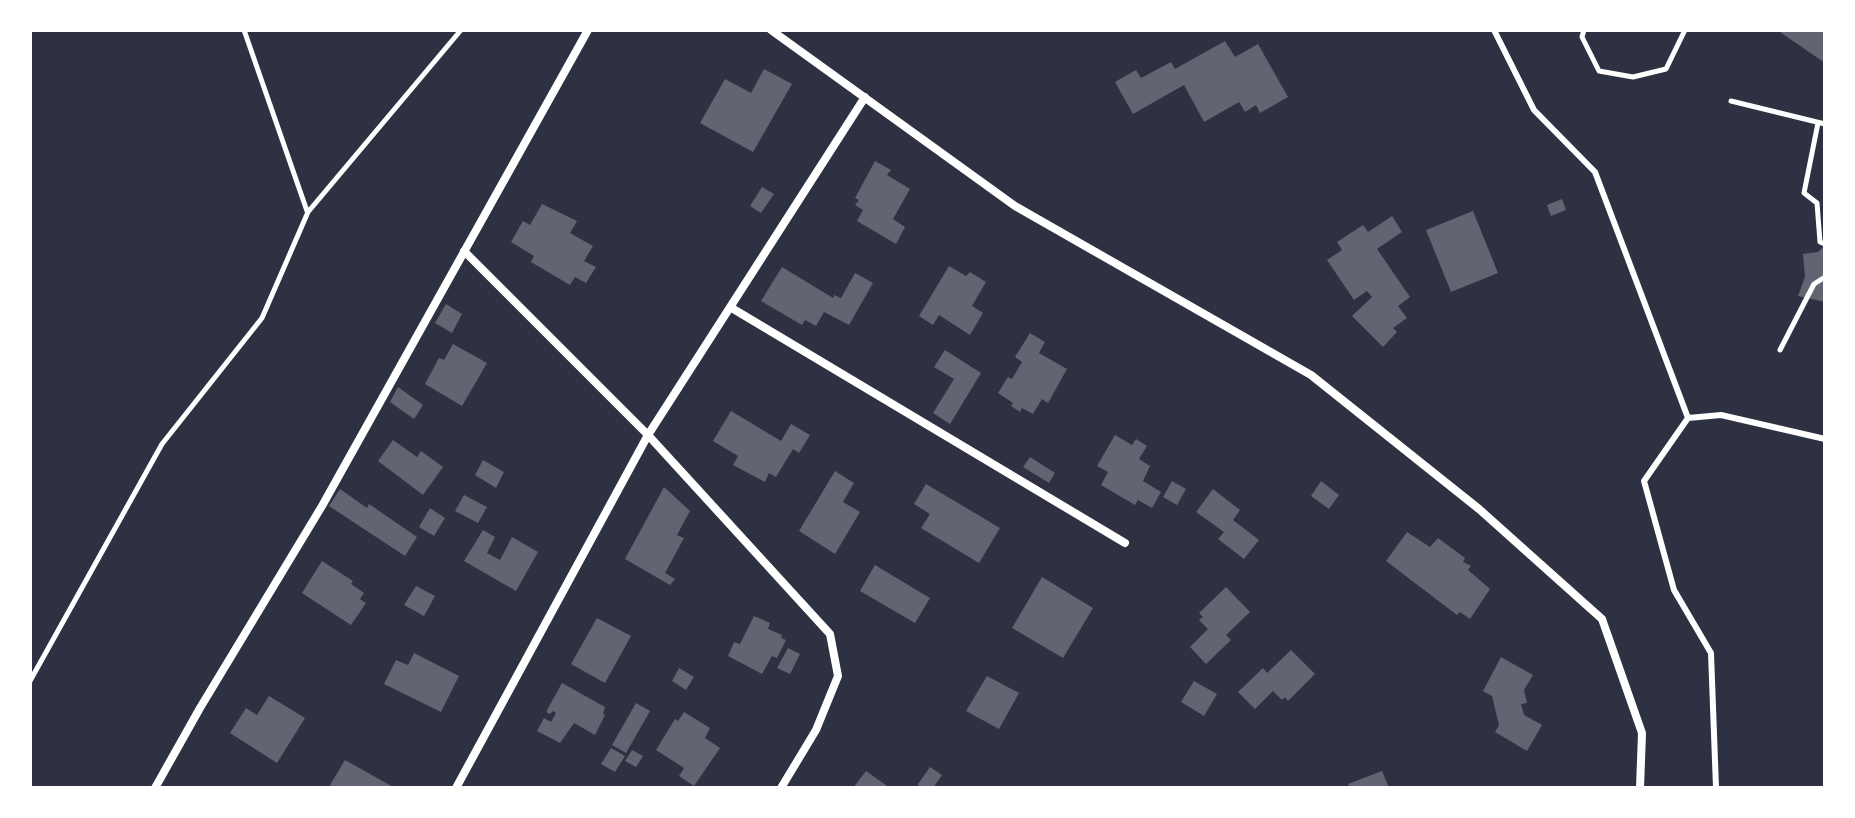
<!DOCTYPE html>
<html>
<head>
<meta charset="utf-8">
<style>
	body { margin:0 }
	#map { position:relative; width:1855px; height:818px; overflow:hidden; background:#2d3142; font-family:Raleway,sans-serif }
	canvas { display:block }
	.frame { position:absolute; inset:0; border:32px solid #fff; pointer-events:none }
</style>
</head>
<body>
<div id="map">
<canvas width="1855" height="818"></canvas>
<div class="frame"></div>
</div>
<script>
const context = document.querySelector('canvas').getContext('2d');
context.lineJoin = 'round';
function fill(path, color) {
  context.fillStyle = color;
  context.fill(path, 'evenodd');
}
function stroke(path, color, width, dash) {
  context.strokeStyle = color;
  context.lineWidth = width;
  context.lineCap = dash ? 'butt' : 'round';
  context.setLineDash(dash || []);
  context.stroke(path);
}
fill(new Path2D(`
	M1777,30H1825V63Z
	M1225,41L1235,57L1258,44L1288,97L1260,113L1256,105L1245,112L1239,102L1204,122L1184,85L1133,114L1115,82L1136,70L1141,78L1171,62L1175,69Z
	M764,69L792,84L753,152L700,123L725,79L751,93Z
	M875,161L891,170L887,175L910,189L893,219L905,227L896,244L857,221L863,210L855,205L859,200L855,198Z
	M762,187L774,194L761,213L750,206Z
	M1562,199L1566,210L1551,216L1547,205Z
	M542,204L577,221L570,233L593,246L584,261L596,267L586,283L575,277L570,285L531,262L534,256L511,242L523,221L530,225Z
	M1473,211L1498,273L1451,292L1426,230Z
	M1392,216L1402,232L1377,249L1410,297L1398,306L1407,318L1393,328L1397,332L1383,347L1352,316L1372,297L1367,291L1354,300L1327,260L1342,250L1337,242L1363,225L1368,232Z
	M1825,245V302L1798,296L1805,277L1803,254L1818,252Z
	M949,266L966,276L970,272L986,282L972,306L983,313L970,335L939,315L933,325L919,316Z
	M782,267L833,298L834,295L841,298L855,273L873,283L849,325L824,312L816,326L805,320L802,325L761,301Z
	M446,304L462,314L452,333L435,323Z
	M1030,333L1045,342L1039,353L1067,369L1048,403L1042,399L1033,414L1022,408L1020,412L1011,406L1013,403L998,393L1008,377L1012,379L1022,362L1015,357Z
	M453,344L487,363L462,406L425,384L439,358L444,360Z
	M945,350L981,373L950,424L933,413L954,379L934,367Z
	M398,387L423,405L414,419L390,402Z
	M731,411L781,441L791,424L810,435L799,453L793,449L776,477L769,473L765,482L733,465L738,456L713,441Z
	M1115,435L1132,445L1136,439L1147,446L1139,459L1150,466L1143,481L1161,492L1152,508L1138,500L1135,505L1101,485L1108,472L1097,466Z
	M393,440L417,457L421,451L443,467L423,495L378,461Z
	M1030,457L1055,473L1049,483L1023,467Z
	M483,460L504,472L496,488L475,475Z
	M835,471L854,483L843,502L860,512L835,554L799,531Z
	M1172,481L1186,489L1177,505L1163,497Z
	M1321,481L1339,495L1329,509L1311,496Z
	M926,484L1000,528L979,563L921,528L930,514L914,504Z
	M664,487L690,511L677,535L684,538L665,573L675,579L670,585L625,559Z
	M340,489L367,508L369,504L417,537L405,556L329,506Z
	M1213,489L1240,510L1233,520L1259,540L1244,559L1218,539L1224,532L1196,512Z
	M464,495L487,507L478,523L455,511Z
	M430,508L445,518L434,536L419,527Z
	M483,530L495,537L487,553L500,560L512,537L538,552L516,591L464,561Z
	M1407,532L1430,547L1438,538L1465,558L1463,562L1471,566L1468,570L1490,589L1470,619L1460,612L1457,615L1386,561Z
	M322,561L353,581L351,584L364,593L360,599L366,603L351,625L302,593Z
	M875,565L930,598L915,623L860,591Z
	M1042,577L1093,608L1063,658L1012,628Z
	M416,586L435,596L424,616L404,605Z
	M1226,587L1250,612L1226,635L1231,640L1206,664L1190,647L1208,629L1199,620L1203,617L1199,613Z
	M754,616L770,623L768,629L782,635L781,638L786,640L777,658L772,656L762,674L728,656L734,642L740,644Z
	M597,618L631,636L605,683L571,664Z
	M788,648L800,654L790,674L777,668Z
	M1291,650L1315,674L1288,701L1285,697L1282,700L1273,691L1255,709L1238,692L1263,668L1267,673Z
	M414,653L459,676L441,712L384,684L396,660L408,665Z
	M1501,657L1533,675L1524,690L1527,703L1521,704L1524,715L1542,725L1527,751L1495,732L1499,725L1492,696L1483,691Z
	M679,668L694,677L686,690L672,681Z
	M987,676L1019,693L999,729L966,711Z
	M1194,681L1217,694L1204,716L1181,702Z
	M562,683L605,707L603,714L605,715L595,735L574,723L560,743L537,731L544,718L551,722L556,713L553,711L550,714L546,712Z
	M269,696L305,718L277,763L230,733L246,708L257,715Z
	M636,703L650,711L626,753L612,745Z
	M684,712L710,728L705,738L720,748L694,786L679,776L684,768L656,750L675,719L678,721Z
	M611,748L625,756L615,772L601,764Z
	M632,750L643,756L636,767L625,761Z
	M345,760L395,788H335L330,785Z
	M930,767L942,775L933,788H919L918,784Z
	M866,771L890,788H853Z
	M1382,771L1389,788H1350L1348,784Z`), '#626471');
stroke(new Path2D(`
	M244,30L307,211
	M1584,30L1582,37L1599,71L1633,77L1666,69L1685,30
	M1731,101L1825,124
	M1818,123L1804,193L1817,203L1820,242L1825,244
	M1780,350L1814,284L1825,277
	M30,681L162,444L262,318L308,212L461,30`), '#fff', 5);
stroke(new Path2D(`
	M1494,30L1534,110L1595,172L1688,418
	M1716,788L1711,653L1674,590L1644,481L1688,418L1721,415L1825,439`), '#fff', 6);
stroke(new Path2D(`
	M771,30L1015,206L1311,375L1479,509L1602,619L1642,733L1640,788
	M464,251L648,435L830,634L838,676L816,730L781,788
	M730,307L1125,543
	M155,788L200,708L322,506L588,30
	M456,788L648,435L865,97`), '#fff', 8);
</script>
</body>
</html>
